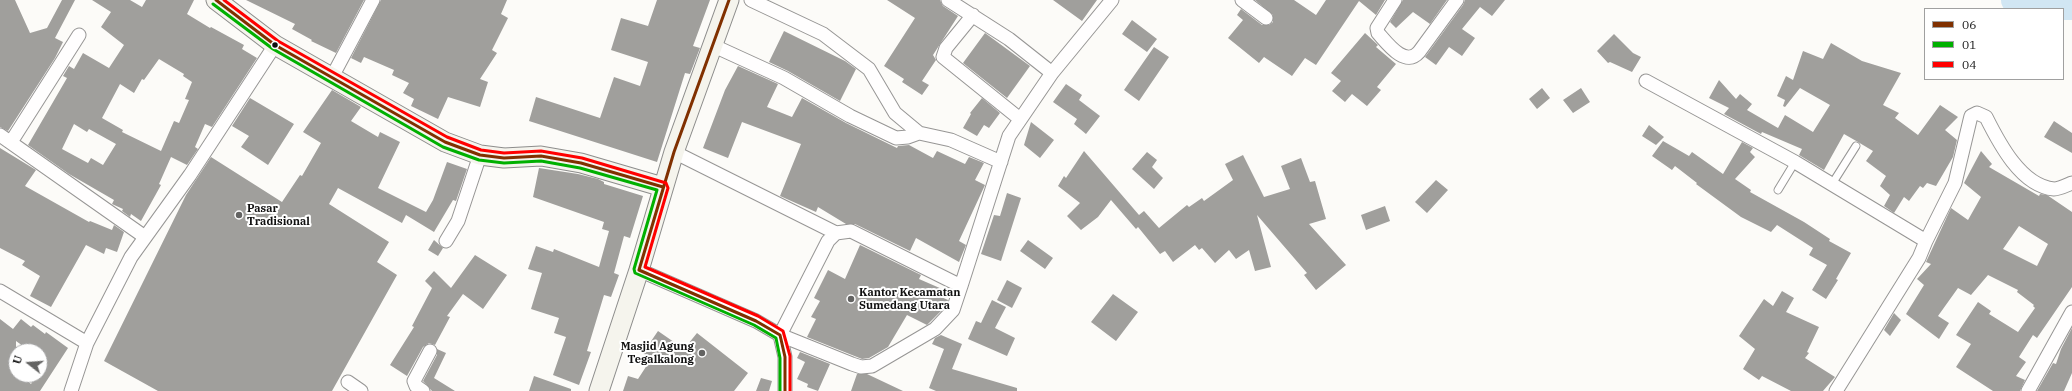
<!DOCTYPE html>
<html>
<head>
<meta charset="utf-8">
<style>
	body { margin:0 }
	#map { position:relative; width:2072px; height:391px; overflow:hidden; background:#fcfbf8; font-family:"IBM Plex Serif",serif }
	canvas { display:block }
	.legend { position:absolute; left:1924px; top:8px; width:140px; height:72px; box-sizing:border-box; background:#fff; border:1px solid #a0a0a0; margin:0; padding:5px 7px; list-style:none; font-size:12px; color:#111 }
	.legend li { display:flex; align-items:center; gap:8px; height:20px }
	.legend b { width:20px; border:1px solid #a0a0a0 }
	.north { position:absolute; left:8px; top:343px; width:40px; height:40px; box-sizing:border-box; background:#fff; border:1px solid #a0a0a0; border-radius:50%; rotate:287deg; font-size:11px; font-weight:700; line-height:16px; text-align:center; color:#111 }
	.north::after { content:''; display:block; margin:auto; width:14px; height:18px; background:#636362; clip-path:polygon(50% 0,100% 100%,50% 72%,0 100%) }
</style>
</head>
<body>
<div id="map">
<canvas width="2072" height="391"></canvas>
<ul class="legend">
<li><b style="height:5px;background:#803000"></b>06</li>
<li><b style="height:5px;background:#00b000"></b>01</li>
<li><b style="height:5px;background:#f00"></b>04</li>
</ul>
<div class="north">U</div>
</div>
<script>
const context = document.querySelector('canvas').getContext('2d');
context.lineJoin = 'round';
function stroke(path, color, width, dash) {
  context.strokeStyle = color;
  context.lineWidth = width;
  context.lineCap = dash ? 'butt' : 'round';
  context.setLineDash(dash || []);
  context.stroke(path);
}
function fill(path, color) {
  context.fillStyle = color;
  context.fill(path, 'evenodd');
}
function label(font, color, halo, rows, align = 'center') {
  context.font = font + ' "IBM Plex Serif",serif';
  context.lineWidth = 4;
  context.setLineDash([]);
  context.textBaseline = 'middle';
  context.strokeStyle = halo;
  context.fillStyle = color;
  for (const [text, x, y, turn = 0] of rows) {
    context.save();
    context.translate(x, y);
    context.rotate((+turn || 0) * Math.PI / 180);
    context.textAlign = isNaN(turn) ? turn : align;
    if (halo) context.strokeText(text, 0, 0);
    context.fillText(text, 0, 0);
    context.restore();
  }
}
stroke(new Path2D(`
	M2015,0L2021,6H2072`), '#d1e6f3', 28);
fill(new Path2D(`
	M0,0H15L30,33L47,28L62,0H75L55,38L63,42L55,58L8,131L0,127Z
	M92,0H130L142,7L146,0H194L187,14L210,28L211,27L244,45L242,49L257,58L212,127L205,124L195,147L198,149L187,165L171,157L159,184L161,185L141,221L131,214L130,217L122,211L123,209L112,204L114,200L69,174L28,145L67,78L63,76L69,66L74,69L83,53L109,68L124,45L101,27L111,12ZM159,59L184,74L183,76L192,82L185,99L189,100L179,123L174,121L161,151L122,132L123,130L102,118L120,84L134,93L142,79L144,80ZM74,124L87,132L89,129L116,144L103,165L91,158L88,163L62,149Z
	M246,0H364L336,53L311,41L312,40L292,29L295,24Z
	M381,0H507L501,14L508,18L492,50L497,53L480,79L488,82L480,107L448,97L438,119L411,106L414,99L403,93L409,83L392,75L394,70L364,57L361,63L351,58Z
	M657,0H710L693,46L700,48L690,74L685,73L657,162L529,121L536,97L600,118L614,77L640,86L648,62L611,50L621,18L648,26Z
	M887,0H940L943,6L958,16L933,55L936,60L922,81L929,85L922,95L902,82L904,79L884,66L915,18Z
	M1053,0H1097L1082,21Z
	M1255,0H1294L1316,15L1326,0H1385L1376,15L1359,1L1316,65L1305,58L1292,76L1264,57L1259,63L1228,38L1243,20L1237,15L1241,9L1262,25H1269L1273,22V15Z
	M1403,0H1447L1430,24L1413,12L1396,28L1390,22Z
	M1465,0H1505L1492,16L1480,7L1462,29L1475,38L1462,56L1449,47L1436,65L1425,57L1463,5Z
	M1132,20L1157,39L1147,52L1122,34Z
	M784,31L845,61L856,69L840,101L788,71L769,62Z
	M985,33L1030,66L1007,98L963,63Z
	M1365,33L1378,45L1376,47L1396,64L1377,87L1381,90L1367,106L1352,94L1345,102L1332,91L1341,81L1331,73Z
	M1614,34L1633,53L1641,57L1632,72L1610,62L1608,63L1597,51Z
	M1831,43L1862,61L1901,73L1883,105L1899,113L1895,118L1918,135L1940,105L1958,117L1945,130L1957,140L1953,157L1936,186L1927,183L1923,188L1920,186L1909,201L1904,197L1894,213L1884,206L1890,195L1880,186L1886,176L1866,161L1873,151L1858,142L1844,134L1824,170L1799,155L1802,149L1762,132L1761,134L1724,114L1729,108L1709,98L1719,80L1736,99L1740,94L1752,104L1747,110L1778,128L1785,115L1813,132L1830,105L1800,88L1785,107L1783,106L1785,100L1777,96L1786,76L1793,80L1803,51L1823,59Z
	M1154,47L1169,57L1139,101L1124,90Z
	M738,66L778,84L767,107L792,117L802,98L846,123L897,148L898,146L909,145L933,158L937,151L965,164L969,157L984,163L975,180L985,185L959,241L966,245L959,262L916,238L910,251L855,224H846L818,207L816,212L780,196L801,144L742,122L728,158L703,148L725,90Z
	M1066,84L1082,95L1079,100L1100,116L1086,134L1074,124L1077,119L1053,102Z
	M1542,88L1550,98L1537,109L1529,99Z
	M1581,88L1590,102L1573,113L1563,100Z
	M332,90L361,107L351,121L378,137L380,132L400,142L378,188L426,212L433,200L447,162L467,169L456,201L453,200L434,232L406,215L402,223L338,188L329,204L389,242L377,262L397,275L332,391H158L104,361L186,195L211,157L282,202L300,175L302,176L321,143L303,132Z
	M250,98L294,124L268,165L241,147L249,136L232,126Z
	M982,98L1000,113L989,128L984,125L977,136L963,128L971,114L970,113Z
	M2054,121L2072,133V153L2044,137Z
	M1031,122L1054,140L1040,158L1024,145Z
	M1649,125L1664,137L1656,145L1642,136Z
	M1663,141L1689,156L1692,152L1723,174L1742,142L1753,148L1750,152L1755,157L1735,179L1751,190L1750,192L1804,222L1830,239L1829,241L1851,253L1836,279L1838,280L1826,299L1812,290L1827,265L1809,255L1813,248L1777,225L1771,232L1741,217L1696,184L1697,183L1675,166L1672,170L1652,156Z
	M0,148L36,170L25,186L89,222L90,221L112,230L114,225L124,232L117,252L106,248L104,254L86,245L51,307L30,296L40,276L22,265L25,261L0,248Z
	M1084,151L1139,215L1144,211L1159,228L1187,205L1189,207L1202,198L1204,201L1233,180L1225,164L1243,155L1264,197L1290,189L1281,166L1301,158L1310,182L1315,181L1326,219L1309,224L1346,265L1316,290L1304,275L1307,273L1257,215L1271,267L1255,271L1249,250L1236,259L1229,250L1215,263L1202,248L1199,250L1195,245L1173,262L1165,251L1160,254L1138,227L1136,229L1111,200L1098,217L1081,230L1067,216L1080,203L1058,186L1064,176L1066,178Z
	M1981,151L1992,164L1989,167L2039,196L2040,194L2047,195L2072,212V287L2037,338L2033,335L2019,357L2026,362L2016,376L2025,380L2020,391H1993L1956,367L1971,344L1956,335L1978,302L1991,311L1989,314L2018,332L2035,308L2033,306L2034,305L2017,292L2018,290L1988,275L1971,295L1958,288L1938,316L1949,323L1939,339L1906,314L1924,285L1917,279L1931,264L1926,262L1951,208L1968,220L1981,197L1964,183ZM2019,226L2048,244L2037,266L2003,249Z
	M1147,152L1157,160L1152,167L1163,178L1154,189L1132,169Z
	M539,168L578,174L598,179L604,182V184L643,196L630,238L624,236L614,273L619,275L611,297L604,295L587,351L591,352L579,385L553,375L566,337L554,333L559,318L531,309L542,273L528,269L536,246L553,252L554,249L599,267L609,231L602,229L604,222L533,197Z
	M1436,180L1448,190L1427,213L1415,202Z
	M1007,193L1021,198L1001,261L981,254L994,215L1000,216Z
	M1385,206L1390,221L1366,230L1361,215Z
	M434,240L443,248L438,256L428,250Z
	M1028,240L1053,258L1045,269L1020,251Z
	M860,245L921,275L919,279L942,289L939,296L948,300L946,306L927,325L907,315L888,347L869,358L862,359L807,337L816,319L811,317L820,301L814,298L828,270L845,279Z
	M475,255L507,275L483,309L463,294L447,316L450,317L435,345L429,343L423,347L407,376L390,365L414,327L412,326L432,288L425,281L434,271L451,288Z
	M1007,280L1022,288L1012,308L997,300Z
	M1782,291L1794,298L1786,312L1819,327L1807,352L1809,353L1805,358L1835,377L1823,391H1791L1762,376L1759,380L1743,369L1755,349L1739,336L1764,299L1773,306Z
	M1113,294L1138,312L1116,341L1091,322Z
	M992,300L1006,307L995,328L1015,338L1007,356L968,339L976,321L981,323Z
	M1894,313L1901,320L1890,336L1884,330Z
	M0,319L13,329L21,319L31,327L33,325L45,334L46,332L68,348L40,391H0ZM16,341L30,351H40V375H37L31,384L20,375H16Z
	M2072,328V373L2064,391H2037L2053,363L2056,364L2061,349Z
	M658,331L684,349L697,333L748,373L734,391H623L628,376L638,379L651,359L643,353Z
	M941,335L962,344L952,369L1017,388V391H936L929,388L944,349L932,344L935,338Z
	M437,349L446,353L434,378L455,391H432L423,381L437,355Z
	M800,352L830,364L818,391L807,387L808,384L797,379L805,362L797,358Z
	M857,374H867L903,391H851Z
	M534,376L571,389V391H529Z
	M761,378L772,381L769,391H756Z`), '#a09f9c');
const lane = new Path2D(`
	M1832,184L1856,146
	M1778,190L1795,162`);
const street = new Path2D(`
	M751,0L823,34L869,69L895,113L919,133L951,140L1001,162
	M948,0L1009,39L1052,73
	M1242,0L1266,18
	M1395,0L1377,28L1378,33C1387,43 1405,68 1419,52L1457,0
	M973,15L946,48L943,57L1020,119
	M714,46L784,78L850,116L896,138L908,137L919,133
	M332,77L373,0
	M1646,81L1795,162L1926,241L1919,258L1836,391
	M0,135L145,237
	M11,142L79,35
	M674,152L836,233
	M446,241L458,221L480,155
	M1926,241L1955,183L1970,120L1971,116L1977,113L1986,117C1999,143 2021,186 2054,189C2059,189 2067,185 2072,183
	M639,270L756,321L780,335L785,357V391
	M961,286L953,310L935,329L872,366L861,367L852,364L780,335L828,241L836,233L851,231L961,286L1009,136L1052,73L1112,0
	M0,291L87,343
	M348,382L361,391
	M71,391L87,343L131,257L190,175L275,45
	M423,391L416,386L414,381L430,351
	M2028,391L2072,312`);
const secondary = new Path2D(`
	M216,0L275,45L445,142L480,155L504,158L541,156L581,163L663,187
	M599,391L639,270L674,152L729,0`);
stroke(lane, '#979695', 9);
stroke(street, '#979695', 15);
stroke(secondary, '#8d8d8c', 21);
stroke(lane, '#fffefe', 7);
stroke(street, '#fffefe', 13);
stroke(secondary, '#f5f4ed', 19);
stroke(new Path2D(`
	M216,0L275,45L445,142L480,155L504,158L541,156L581,163L663,187
	M729,0L674,152L639,270L756,321L780,335L785,357V391`), '#803000', 3);
stroke(new Path2D(`
	M213,4L273,49L443,147L479,160L504,163L541,161L580,168L657,190L634,269L635,273L754,325L776,338L780,358V391`), '#00b000', 3);
stroke(new Path2D(`
	M224,0L278,41L447,137L481,150L504,153L541,151L582,158L666,183L668,188L645,267L758,316L783,331L790,356V391`), '#f00', 3);
for (const [x, y, r, color] of [
	[275,45,3.5,"#111"],
	[239,215,4,"#636362"],
	[851,299,4,"#636362"],
	[702,353,4,"#636362"]
]) {
  const dot = new Path2D();
  dot.arc(x, y, r, 0, 2 * Math.PI);
  context.fillStyle = color;
  context.fill(dot);
  stroke(dot, '#fff', 1.5);
}
label('bold 11px', '#111', '#fff', [
	["Pasar",247,209],
	["Tradisional",247,222],
	["Kantor Kecamatan",859,293],
	["Sumedang Utara",859,306],
	["Masjid Agung",694,347,"right"],
	["Tegalkalong",694,360,"right"]
], 'left');
</script>
</body>
</html>
